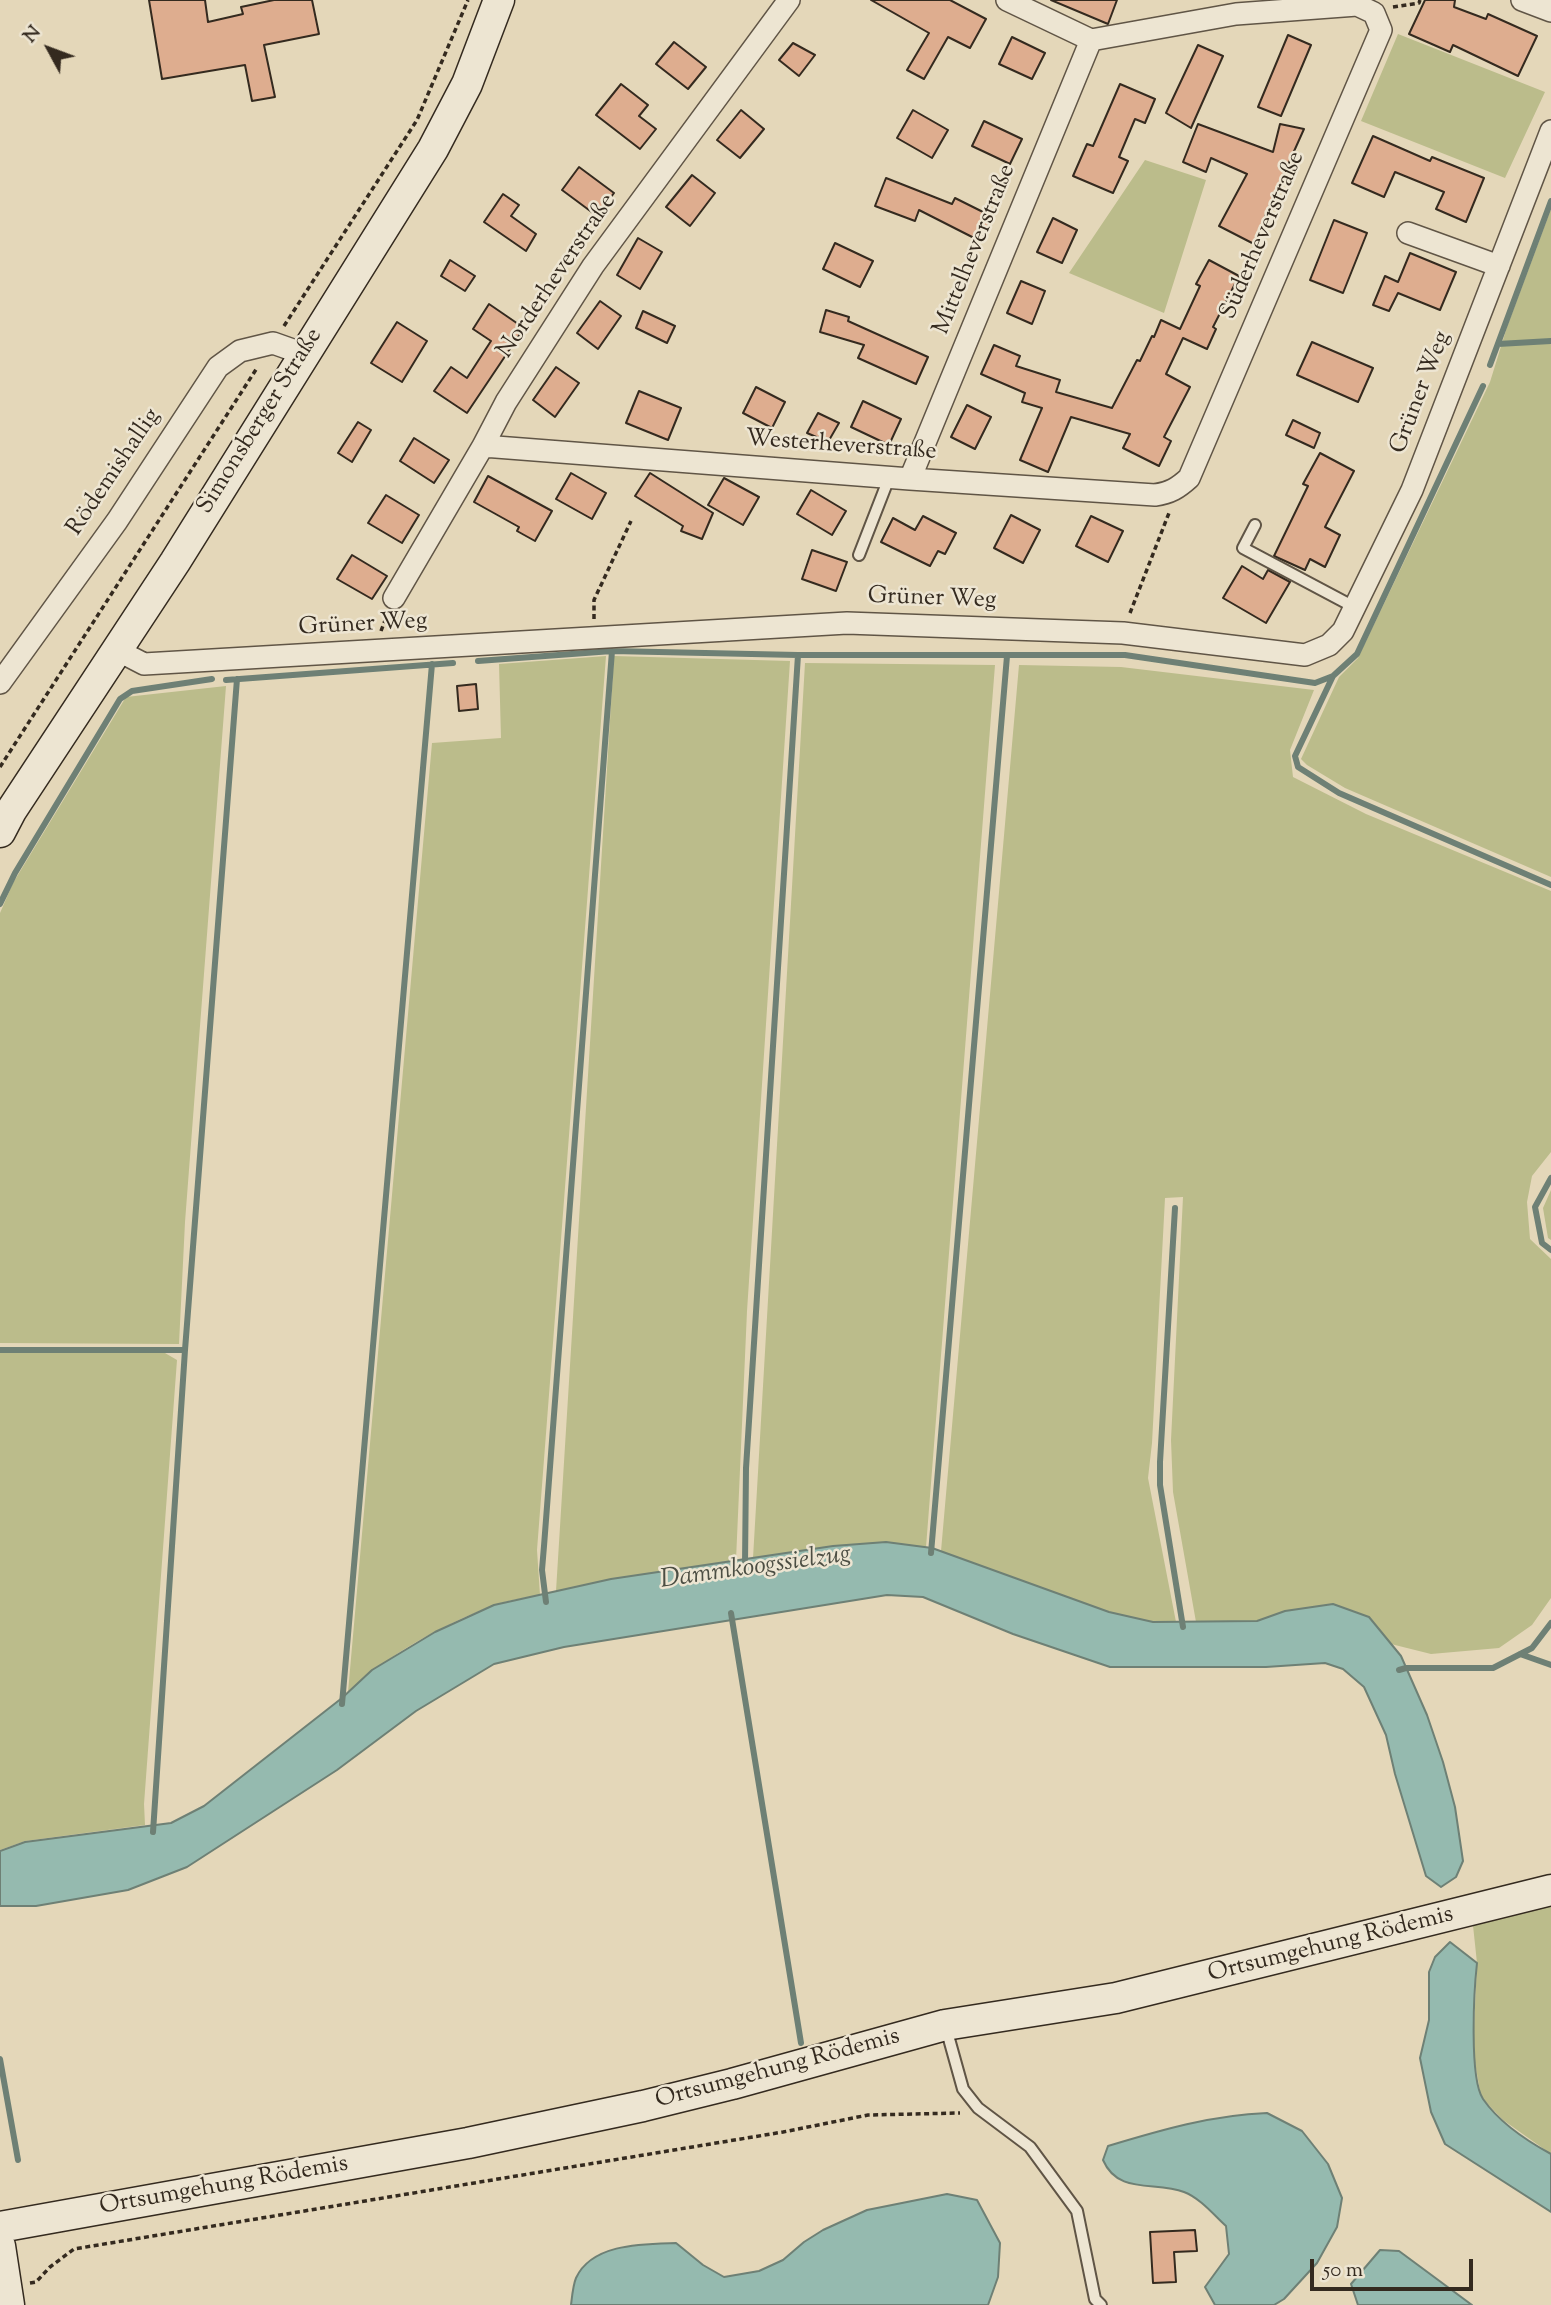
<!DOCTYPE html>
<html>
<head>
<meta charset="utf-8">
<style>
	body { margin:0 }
	#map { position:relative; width:1551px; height:2305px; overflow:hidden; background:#e4d7b9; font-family:"Sorts Mill Goudy",serif }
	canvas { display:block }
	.north { position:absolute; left:14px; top:14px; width:70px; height:70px; -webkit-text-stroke:5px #ede5d2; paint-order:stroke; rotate:311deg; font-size:19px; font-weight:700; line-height:28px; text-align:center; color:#342a1f }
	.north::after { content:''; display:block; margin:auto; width:24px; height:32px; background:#342a1f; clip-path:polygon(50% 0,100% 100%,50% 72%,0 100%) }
	.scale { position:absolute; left:1310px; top:2259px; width:163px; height:32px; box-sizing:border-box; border:4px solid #342a1f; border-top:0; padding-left:9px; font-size:21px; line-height:24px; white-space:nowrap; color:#342a1f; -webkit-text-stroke:5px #ede5d2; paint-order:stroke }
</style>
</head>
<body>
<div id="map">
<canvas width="1551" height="2305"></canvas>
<div class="north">N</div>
<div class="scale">50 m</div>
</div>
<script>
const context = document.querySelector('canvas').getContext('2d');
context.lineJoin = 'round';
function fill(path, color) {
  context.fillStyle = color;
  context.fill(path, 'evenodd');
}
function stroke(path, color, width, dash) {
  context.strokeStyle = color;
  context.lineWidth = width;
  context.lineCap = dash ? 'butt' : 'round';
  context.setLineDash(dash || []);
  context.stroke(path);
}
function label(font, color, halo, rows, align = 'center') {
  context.font = font + ' "Sorts Mill Goudy",serif';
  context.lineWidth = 5;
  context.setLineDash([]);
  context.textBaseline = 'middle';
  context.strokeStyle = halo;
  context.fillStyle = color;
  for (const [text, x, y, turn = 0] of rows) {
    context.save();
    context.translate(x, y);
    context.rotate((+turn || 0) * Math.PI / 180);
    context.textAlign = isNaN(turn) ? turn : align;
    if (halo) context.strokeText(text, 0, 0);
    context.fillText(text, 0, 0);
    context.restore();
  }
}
fill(new Path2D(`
	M1398,34L1545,92L1505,178L1361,121Z
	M1145,160L1206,180L1164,313L1069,273Z
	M1551,209V877L1345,788L1307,765L1301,759L1339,677L1358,658L1490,382L1507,327Z
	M606,656L537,1550L540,1595C524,1598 507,1600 492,1606C440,1626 389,1654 348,1692L432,743L501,738L499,664Z
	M614,656L790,661L747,1311L736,1560L611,1579L556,1591Z
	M805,663L995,665L926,1547L886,1542L833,1546L753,1558Z
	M1019,665L1121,667L1314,690L1290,750L1293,777L1366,814L1551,891V1152L1532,1176L1527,1202L1530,1239L1551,1259V1598L1532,1625L1499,1648L1431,1654L1391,1644L1369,1617L1285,1611L1258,1621L1196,1622L1173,1492L1171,1440L1183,1197L1165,1198L1152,1443L1148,1478L1176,1622H1153L1109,1612L941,1551Z
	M226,686L185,1222L179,1344L0,1343V913L13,883L126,697Z
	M1551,1190V1240L1548,1238L1543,1208Z
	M0,1353H165L177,1360L144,1804L145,1825L25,1841L0,1850Z
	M1551,1897V2154L1503,2120L1481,2097L1473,2051L1477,1963L1472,1916Z`), '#bbbc8b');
const water = new Path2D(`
	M886,1542L932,1548L1109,1612L1153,1622L1257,1621L1285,1611L1333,1604L1369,1617L1401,1656L1427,1715L1443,1762L1455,1807L1463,1861L1456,1877L1441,1887L1426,1876L1395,1774L1386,1735L1364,1687L1343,1669L1325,1663L1266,1667H1110L1013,1634L923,1597L887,1595L564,1647L494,1664L416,1711L337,1770L187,1867L128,1890L36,1906H0V1851L25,1842L171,1823L204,1806L342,1698L372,1670L435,1632L494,1605L611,1579L833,1546Z
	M1450,1942L1477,1963C1474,1990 1469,2078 1483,2099C1499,2122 1527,2141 1551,2154V2212L1445,2144L1431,2112L1420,2058L1429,2020V1972L1435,1957Z
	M1267,2113L1302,2131L1328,2164L1342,2198L1337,2227L1317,2263L1284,2299L1274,2305H1215L1205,2287L1229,2254L1226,2226C1214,2215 1200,2198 1184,2192C1155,2181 1118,2195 1103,2160L1108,2146C1161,2130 1212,2115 1267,2113Z
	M947,2194L977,2200L1000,2243L998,2277L988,2305H571C572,2297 573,2285 576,2278C592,2243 644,2244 676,2243L703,2265L724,2277L759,2271L783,2260L804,2242L823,2230L867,2210Z
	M1380,2250L1399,2251L1472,2305H1358L1351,2284Z`);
fill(water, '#95baaf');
stroke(water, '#6e8075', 2);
stroke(new Path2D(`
	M1498,344L1551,341
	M1490,365L1551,201
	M478,661L612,651L798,655H1125L1315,683L1333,676L1357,654L1483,386
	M1333,676L1295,756L1298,767L1339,793L1551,885
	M226,680L453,663
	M0,904L15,873L120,699L132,691L212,679
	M1551,1178L1535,1207L1542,1243L1551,1250
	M1175,1208L1160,1462V1485L1183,1627
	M0,1350H185
	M931,1553L1007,656
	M745,1564L746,1468L798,655
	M546,1602L542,1570L544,1546L612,651
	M731,1613L801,2043
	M1520,1654L1551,1665
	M1399,1670L1406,1668H1493L1532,1648L1551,1623
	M342,1704L432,664
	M153,1832L185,1350L237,679
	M0,2059L18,2160`), '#6e8075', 6);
const building = new Path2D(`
	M149,0H205L208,22L243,14L241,7L274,0H312L319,34L264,45L275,97L252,101L245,65L162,79Z
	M871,0H950L986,19L970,48L948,37L924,79L907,70L929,33Z
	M1051,0H1117L1108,24Z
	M1425,0H1455L1454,7L1486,19L1488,14L1537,36L1518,76L1453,45L1450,52L1409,34Z
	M1288,35L1311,45L1281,116L1258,107Z
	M1012,37L1045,53L1032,79L999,64Z
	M674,42L706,67L688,89L656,64Z
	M793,43L815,55L799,76L779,60Z
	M1198,45L1223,56L1191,128L1166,113Z
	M621,84L648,105L639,116L656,129L640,149L596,115Z
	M1120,84L1155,99L1145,123L1135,119L1119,157L1128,161L1113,193L1073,176L1087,144L1093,146Z
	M741,110L764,129L740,158L717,140Z
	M913,110L948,130L932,158L897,138Z
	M984,121L1022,139L1010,164L972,146Z
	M1198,124L1273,152L1280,124L1304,129L1265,216L1268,217L1254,244L1219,226L1247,174L1211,158L1206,172L1183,162Z
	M1373,136L1430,161L1432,157L1484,178L1466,222L1436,209L1444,192L1395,172L1384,197L1352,183Z
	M579,167L614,193L597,216L562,190Z
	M692,175L715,193L690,226L666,207Z
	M886,178L952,204L955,198L993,217L980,241L919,210L915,221L875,206Z
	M503,194L519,205L511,216L536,234L526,251L484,222Z
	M1053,218L1077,230L1062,263L1037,252Z
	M1334,220L1367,233L1343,293L1310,280Z
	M638,238L662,252L640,289L617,275Z
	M835,243L873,261L860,287L823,269Z
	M1410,253L1456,272L1440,310L1398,293L1389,311L1373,305L1385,276L1398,282Z
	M450,260L475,276L465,291L441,276Z
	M1209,260L1239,276L1213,327L1216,329L1207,349L1183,338L1166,374L1190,387L1164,437L1171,441L1159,466L1123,448L1130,434L1071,417L1048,472L1020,460L1042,408L1022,402L1025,393L981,374L994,345L1020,356L1016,366L1060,380L1056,392L1112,408L1137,360L1140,361L1152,336L1154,337L1161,320L1180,329L1200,286L1196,284Z
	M1021,281L1045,291L1032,324L1007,313Z
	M600,301L621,316L598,349L577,333Z
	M489,304L524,328L467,413L434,391L451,367L467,378L491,341L473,329Z
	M826,310L849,317L848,321L928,357L916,384L858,358L864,345L820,332Z
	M643,311L675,326L667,343L636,328Z
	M397,322L427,341L402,382L371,363Z
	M1312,342L1373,368L1358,402L1297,375Z
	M556,367L579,383L555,417L533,400Z
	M756,387L785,402L772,428L743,413Z
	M639,391L681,408L668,440L626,423Z
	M863,401L901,419L889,445L851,427Z
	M967,405L991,417L975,449L951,437Z
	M818,413L839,423L828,442L807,433Z
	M1293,420L1320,433L1314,448L1286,435Z
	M358,422L371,430L352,462L338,453Z
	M414,438L449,460L434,483L400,461Z
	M1320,453L1354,471L1325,527L1340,535L1325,567L1310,559L1305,570L1274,556L1308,486L1303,484Z
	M571,473L606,493L592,519L556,499Z
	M650,473L713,513L702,539L681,531L683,526L635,496Z
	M488,476L552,511L535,541L517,531L519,527L474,502Z
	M724,478L759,497L743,525L708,505Z
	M811,490L846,511L832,535L797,514Z
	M386,495L419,515L402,543L368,523Z
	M1011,515L1040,530L1023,563L994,548Z
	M923,516L956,533L945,554L938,551L930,566L881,542L893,518L915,530Z
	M1091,516L1123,531L1108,562L1076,546Z
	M812,550L847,562L836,591L802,579Z
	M352,555L387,576L372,599L337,579Z
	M1242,566L1263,579L1268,570L1290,582L1266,623L1223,598Z
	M476,684L478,709L459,711L457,686Z
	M1195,2230L1197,2251L1174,2252L1176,2282L1153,2283L1150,2232Z`);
fill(building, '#dead8f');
stroke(building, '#342a1f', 2);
const lane = new Path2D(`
	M1255,525L1243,548L1356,608
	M859,555L889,478
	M946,2028L963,2089L978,2108L1030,2147L1077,2211L1095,2299L1101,2305`);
const street = new Path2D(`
	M1522,0L1551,11
	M1408,233L1499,266
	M483,446L910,479L1155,495C1170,493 1178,488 1189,478L1381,30L1374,13L1357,5L1236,14L1091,40L1007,0
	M910,479L1091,40
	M394,598L483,446L506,402L593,266L789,0
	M117,650L144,664L847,623L1123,633L1305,655L1329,645L1343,631L1412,490L1551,131
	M0,683L117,521L218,367L240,351L273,343L304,354`);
const secondary = new Path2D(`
	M0,832L11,811L175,562L433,149L467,84L499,0
	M0,2227L468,2143L643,2106L732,2084L945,2025L1116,1998L1551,1890
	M0,2246L9,2305`);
stroke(lane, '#605546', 14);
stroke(street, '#605546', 24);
stroke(secondary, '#342a1f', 33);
stroke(new Path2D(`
	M1393,7L1419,3L1420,0
	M284,326L417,120L468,0
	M1130,613L1169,513
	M594,619V600L631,521
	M381,631L387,615
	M0,767L257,368
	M30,2283L36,2282L50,2267L74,2249L783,2132L868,2115L960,2113`), '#342a1f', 3.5, [5, 3.5]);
stroke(lane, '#ede5d2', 10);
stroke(street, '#ede5d2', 21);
stroke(secondary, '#ede5d2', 30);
label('24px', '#342a1f', '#ede5d2', [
	["Süderheverstraße",1264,236,-67],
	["Mittelheverstraße",976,250,-68],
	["Norderheverstraße",558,277,-56],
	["Grüner Weg",1422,393,-69],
	["Simonsberger Straße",261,422,-58],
	["Westerheverstraße",841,447,4],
	["Rödemishallig",115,473,-56],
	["Grüner Weg",932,600,2],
	["Grüner Weg",363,626,-3],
	["Ortsumgehung Rödemis",1331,1946,-14],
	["Ortsumgehung Rödemis",778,2070,-15],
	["Ortsumgehung Rödemis",224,2187,-10]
]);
label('italic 26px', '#4c4e43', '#ede5d2', [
	["Dammkoogssielzug",756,1569,-8]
]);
</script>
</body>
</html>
